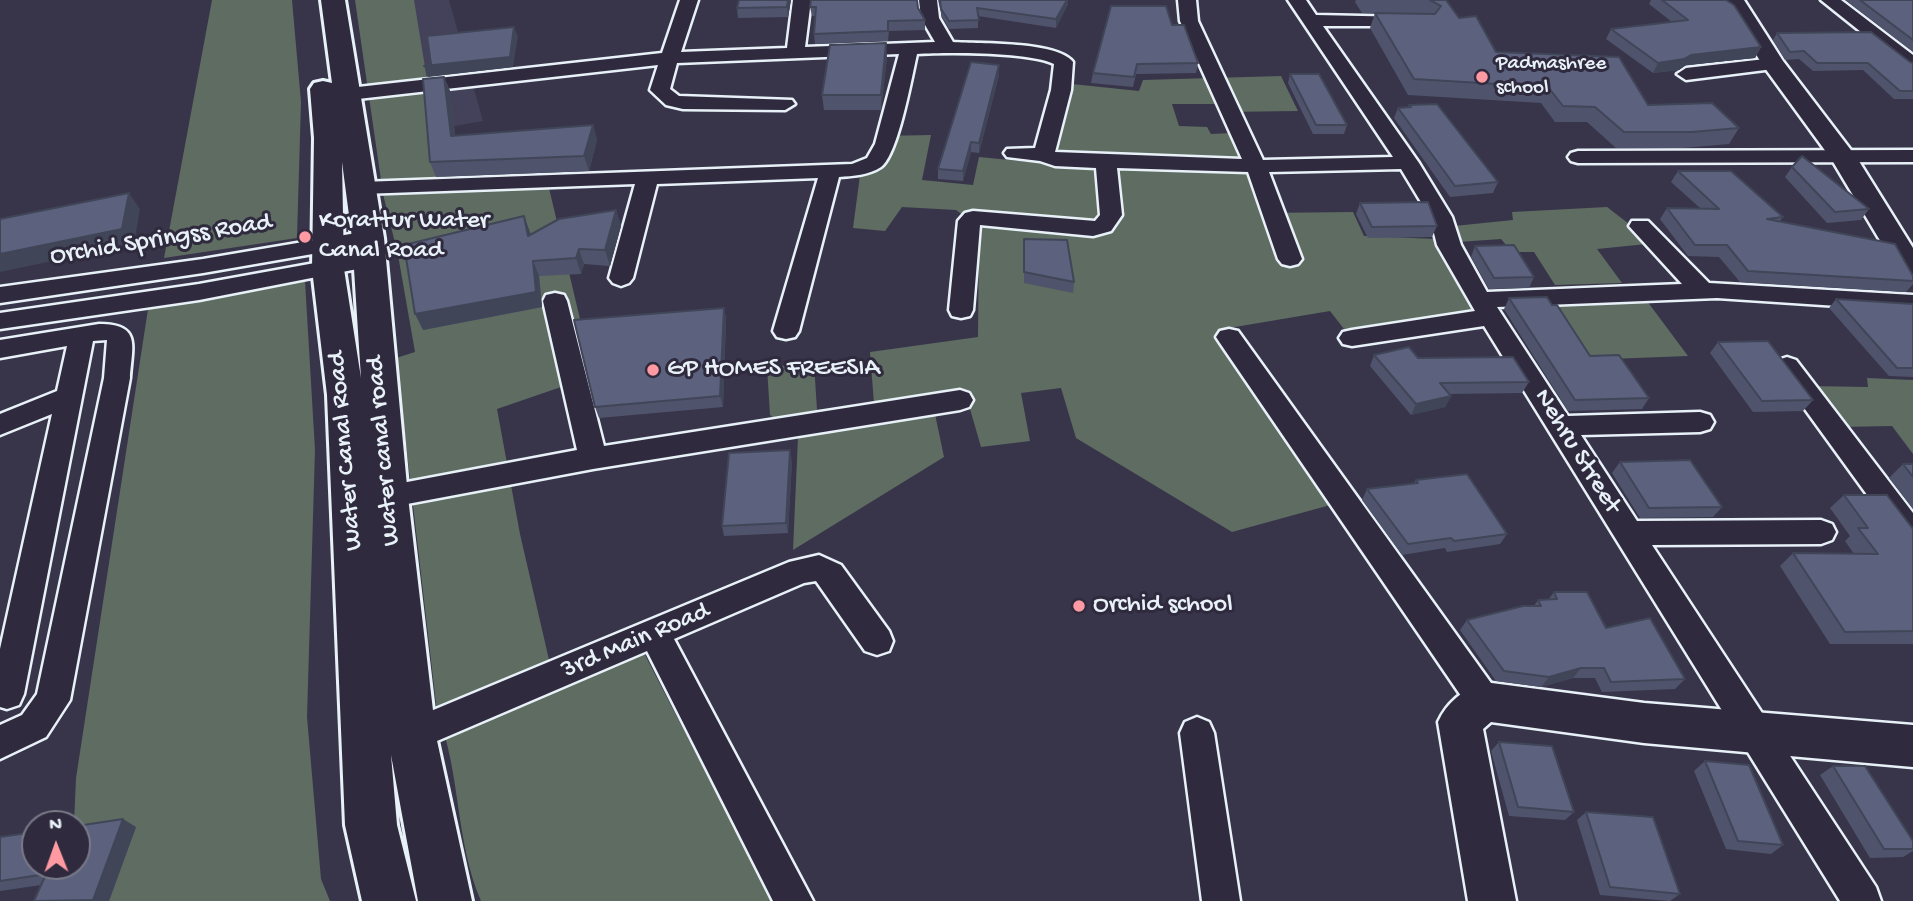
<!DOCTYPE html>
<html>
<head>
<meta charset="utf-8">
<style>
	body { margin:0 }
	#map { position:relative; width:1913px; height:901px; overflow:hidden; background:#38354a; font-family:"Gochi Hand",sans-serif }
	canvas { display:block }
	.north { position:absolute; left:21px; top:810px; width:70px; height:70px; box-sizing:border-box; background:#2f2a3d; border:2px solid #797a88; border-radius:50%; rotate:359deg; font-size:19px; font-weight:700; line-height:28px; text-align:center; color:#e8f1f8 }
	.north::after { content:''; display:block; margin:auto; width:24px; height:32px; background:#ff9aa2; clip-path:polygon(50% 0,100% 100%,50% 72%,0 100%) }
</style>
</head>
<body>
<div id="map">
<canvas width="1913" height="901"></canvas>
<div class="north">N</div>
</div>
<script>
const context = document.querySelector('canvas').getContext('2d');
context.lineJoin = 'round';
function fill(path, color) {
  context.fillStyle = color;
  context.fill(path, 'evenodd');
}
function stroke(path, color, width, dash) {
  context.strokeStyle = color;
  context.lineWidth = width;
  context.lineCap = dash ? 'butt' : 'round';
  context.setLineDash(dash || []);
  context.stroke(path);
}
function label(font, color, halo, rows, align = 'center') {
  context.font = font + ' "Gochi Hand",sans-serif';
  context.lineWidth = 6;
  context.setLineDash([]);
  context.textBaseline = 'middle';
  context.strokeStyle = halo;
  context.fillStyle = color;
  for (const [text, x, y, turn = 0] of rows) {
    context.save();
    context.translate(x, y);
    context.rotate((+turn || 0) * Math.PI / 180);
    context.textAlign = isNaN(turn) ? turn : align;
    if (halo) context.strokeText(text, 0, 0);
    context.fillText(text, 0, 0);
    context.restore();
  }
}
fill(new Path2D(`
	M363,0H449L483,121L394,137Z`), '#43425a');
fill(new Path2D(`
	M212,0H292L301,102L297,238L164,258Z
	M355,0H414L445,189L549,188L580,319L547,326L561,387L497,409L520,534L550,664L644,653L772,901H481C455,841 461,773 437,712L396,358L415,352L398,255L383,194Z
	M1281,76L1298,111L1222,112L1218,104H1172L1179,126L1207,127L1211,134L1231,133L1245,161L1264,213L1353,212L1364,236L1436,239L1437,247L1475,311L1344,329L1330,311L1223,329L1213,337L1334,504L1232,532L1076,438L1061,388L1021,393L1030,441L981,447L970,409L935,414L944,457L793,550L798,437L770,415L767,367L814,363L817,410L874,404L870,352L978,337L979,227L956,210L902,207L885,231L853,228L860,175L880,136L931,135L922,180L973,185L979,157L1051,164L1072,84L1139,91L1143,80Z
	M1607,207L1633,227L1647,244L1597,249L1622,283L1555,285L1534,252H1512L1501,239L1458,242L1454,226L1513,220L1512,212Z
	M305,281L315,450L307,717L321,879L330,901H71L77,866V824H74L76,778L148,309Z
	M1647,301L1688,356L1584,360L1548,305Z
	M1867,378L1913,380V454L1892,426L1840,427L1809,386L1868,387Z`), '#5e6c62');
const minor = new Path2D(`
	M680,0H698L681,52L787,48L793,0H811L805,47L935,42L921,18L919,0H937L939,18L953,42C980,44 1057,41 1073,62L1071,90L1055,152L1242,159L1180,21L1178,0H1196L1198,21L1263,160L1393,157L1288,0H1306L1316,15L1408,17L1417,22L1414,26H1323L1419,163L1452,217L1461,245L1487,292L1682,284L1629,226L1632,221H1648L1709,283L1913,295V311L1717,298L1497,307L1568,416L1700,412L1710,415L1714,422L1710,429L1700,432L1581,435L1637,521L1821,520L1832,524L1836,532L1832,540L1821,544L1652,545L1876,887L1881,901H1840L1484,326L1352,346L1343,344L1339,338L1343,332L1352,330L1475,311L1437,245L1430,217L1401,169L1269,172L1302,259L1298,264L1290,266L1282,264L1278,259L1248,172L1117,168L1122,215L1111,231L1093,236L980,225L973,310L970,316L961,318L952,316L949,310L958,221L965,213L973,211L1095,221L1100,215L1096,168L1055,166L1040,161L1007,157L1004,153L1007,149L1035,148L1051,90L1054,64C1030,52 947,52 917,54C912,76 898,155 881,167C869,175 853,176 839,177L799,331L795,337L786,339L777,337L773,331L818,178L657,184L633,278L629,283L621,286L613,283L609,278L635,184L362,194L354,193L351,188L354,183L362,182L852,164L867,158L875,144L899,54L677,63L670,89L679,96L792,100L795,104L785,110L683,109L666,105L650,90L658,65L349,100L324,106L314,100L317,96L349,88L662,53Z
	M1821,0H1841L1913,55V70L1906,68Z
	M1774,58L1781,60L1783,64L1781,68L1686,80L1677,74L1686,68Z
	M1913,150V162L1578,163L1571,161L1568,157L1571,153L1578,151Z
	M368,231L376,233L379,238L376,243L203,273L0,303V287L203,259Z
	M370,253L378,255L382,260L378,265L199,300L0,329V313L199,284Z
	M555,293L564,295L567,301L604,446L960,390L969,393L973,400L969,407L960,410L593,469L370,511L360,508L355,500L360,492L370,489L577,450L543,301L546,295Z
	M99,324C142,324 132,346 130,378L70,700L46,737L0,759V725L22,715L37,694L104,378L107,340L93,341L24,694L19,705L7,709L0,707V649L52,414L0,435V414L57,391L67,346L0,358V340Z
	M1229,329L1238,331L1496,690L1501,701L1496,712L1484,716L1472,712L1220,343L1216,337L1220,331Z
	M1787,357L1796,360L1913,513V547L1902,543L1778,372L1774,366L1778,360Z
	M819,555L841,565L889,631L893,641L889,651L877,655L865,651L816,581L804,583L674,639L813,901H773L647,651L402,756L390,752L384,740L390,728L789,562Z
	M1197,717L1209,722L1214,733L1240,901H1202L1180,733L1185,722Z`);
const tertiary = new Path2D(`
	M1722,0H1744L1783,61L1857,158L1913,248V281L1903,279L1832,160L1762,64Z
	M1484,682L1644,703L1913,725V767L1644,743L1491,722L1483,729L1516,901H1468L1438,722C1447,702 1464,689 1484,682Z`);
const secondary = new Path2D(`
	M321,0H345L384,238L408,497L436,736L472,901H418L391,755L397,825L416,901H362L345,825L327,395L312,269L314,138L310,89L314,83L323,81L332,83ZM342,162L352,238L361,378L344,269Z`);
stroke(minor, '#e8f1f8', 5);
stroke(tertiary, '#e8f1f8', 5);
stroke(secondary, '#e8f1f8', 6);
fill(minor, '#2f2a3d');
fill(tertiary, '#2f2a3d');
fill(secondary, '#2f2a3d');
fill(new Path2D(`
	M791,0L788,17L738,18L737,8Z
	M938,0H1068V4L1056,28L978,16V28L949,29L942,17Z
	M1356,0H1446L1459,18L1496,52L1648,105L1739,128L1729,144L1683,148H1616L1587,122H1555L1541,103L1408,95L1370,28L1375,13H1362L1355,2Z
	M1651,0H1726L1761,47L1755,58L1686,65L1679,70L1653,73L1606,39L1611,29L1672,22L1649,4Z
	M1845,0H1913V52Z
	M810,7L918,8L925,20V30L889,31L888,41L815,44L814,34L815,16H812Z
	M1172,25L1198,63L1196,73L1136,74L1133,87L1091,83L1093,73Z
	M1777,33L1913,63V99H1894L1863,70L1813,71L1799,59L1785,60L1773,40Z
	M887,57L881,110H824L822,95Z
	M999,65V75L979,153L971,152L963,181L938,179V169Z
	M1290,74L1347,125L1344,134H1313L1288,83Z
	M444,77L450,91L455,136L593,125L597,140L589,171L436,177L430,162Z
	M1409,105L1498,182L1493,193L1450,197L1394,118L1398,108L1408,107Z
	M1792,167L1869,209L1861,220L1827,223L1785,177Z
	M1678,171L1783,217L1780,221L1913,276V284L1906,292L1740,282L1719,257L1688,256L1660,219L1667,208H1700L1671,182Z
	M1360,203L1437,226L1432,237L1368,238L1356,214Z
	M616,210L621,226L610,266L584,264L581,274L539,276L542,307L423,330L524,216L530,234Z
	M1024,239L1074,282L1073,293L1024,283Z
	M1475,246L1534,277L1529,288L1489,289L1471,257Z
	M1509,298L1552,305L1590,356L1649,398L1642,409L1568,411L1504,309Z
	M1836,299L1913,304V377L1889,376L1829,308Z
	M724,308L726,319L723,407L599,418L595,407Z
	M1718,342L1813,400L1803,411L1753,412L1710,353Z
	M1374,355L1418,358L1529,382L1522,393L1449,394L1451,396L1445,407L1411,415L1370,366Z
	M792,461L788,533L724,536L722,526Z
	M1620,462L1722,507L1713,517L1640,518L1612,473Z
	M1903,464H1913V509L1889,478Z
	M1416,480L1507,534L1500,544L1447,552L1445,548L1402,555L1362,500L1367,489L1414,483Z
	M1844,495L1913,529V644H1830L1780,566L1793,553L1854,554L1845,541L1850,536L1830,508Z
	M1554,592L1606,628L1685,679L1675,689L1602,692L1595,678H1573L1541,687L1496,681L1460,630L1467,620L1534,606L1538,600H1548Z
	M1499,742L1574,812L1565,820L1509,816L1491,751Z
	M1705,761L1783,845L1771,854L1726,849L1694,771Z
	M1833,766L1913,841V851L1903,857L1870,858L1820,775Z
	M1586,812L1680,894L1670,901L1600,895L1577,820Z
	M136,827L109,901H34L41,885L0,891V837Z`), '#4f546c');
fill(new Path2D(`
	M788,0H791L788,17L787,7Z
	M1067,0H1068V4L1056,28V19Z
	M514,27L518,36L513,67L428,77L424,66L510,57Z
	M886,43L887,57L881,110V95Z
	M1761,47L1755,58L1686,65L1679,70L1653,73L1658,63L1691,55Z
	M999,65V75L979,153V143Z
	M444,77L450,91L457,151L451,136Z
	M593,125L597,140L589,171L584,156Z
	M971,142V152L963,181V171Z
	M129,193L140,209L134,244L0,272V254Z
	M616,210L621,226L610,266L605,250Z
	M524,216L530,232L534,251L528,236Z
	M579,249L584,264L581,274L576,258Z
	M533,261L539,276L542,307L423,330L415,314Z
	M724,308L726,319L723,407L720,396Z
	M1451,396L1445,407L1411,415L1416,404Z
	M790,450L792,461L788,533L786,523Z
	M1581,668L1573,678L1541,687L1549,677Z
	M123,819L136,827L109,901H94L93,900Z`), '#404558');
const building = new Path2D(`
	M739,0H788L787,7L737,8Z
	M811,0H917L918,8L925,20L888,21V31L814,34L816,7H810Z
	M940,0H1067L1056,19L977,8L979,20L949,21L941,9Z
	M1430,0H1446L1459,18L1476,16L1496,52L1619,57L1648,105L1712,103L1739,128L1692,132H1624L1595,107L1563,106L1548,87L1414,79L1375,13L1435,14L1441,6Z
	M1662,0H1726L1734,5L1761,47L1691,55L1684,59L1658,63L1611,29L1688,20Z
	M1860,0H1913V40Z
	M1111,6H1166L1172,25H1184L1198,63L1137,64L1134,77L1093,73Z
	M514,27L510,57L424,66L431,64L427,36Z
	M1871,32L1910,62L1913,63V91H1900L1868,63H1817L1804,51L1790,52L1777,33Z
	M886,43L881,95H822L830,45Z
	M971,62L999,65L979,143L971,142L963,171L938,169Z
	M1290,74H1319L1347,125H1316Z
	M444,77L451,136L593,125L584,156L430,162L423,79Z
	M1437,104L1498,182L1455,186L1398,108L1411,107L1409,105Z
	M1802,156L1869,209L1835,212L1792,167Z
	M1678,171H1731L1783,217L1767,219L1895,244L1913,276V281L1748,271L1727,245H1695L1667,208L1719,209Z
	M129,193L122,229L0,254V219Z
	M1428,202L1437,226L1372,227L1360,203Z
	M616,210L605,250L579,249L576,258L533,261L536,292L415,314L404,245L524,216L528,236L559,219Z
	M1024,239L1067,240L1074,282L1024,272Z
	M1514,245L1534,277L1494,278L1475,246Z
	M1547,297L1552,305H1557L1590,356L1619,355L1649,398L1575,400L1509,298Z
	M1836,299L1913,304V368H1897Z
	M724,308L720,396L595,407L574,320Z
	M1768,341L1813,400L1762,401L1718,342Z
	M1409,347L1418,358L1513,357L1529,382L1440,383L1451,396L1416,404L1374,355Z
	M790,450L786,523L722,526L729,453Z
	M1690,460L1722,507L1649,508L1620,462Z
	M1903,464H1913V477Z
	M1467,474L1507,534L1454,541L1451,538L1408,544L1367,489L1418,483L1416,480Z
	M1844,495H1887L1913,529V631L1845,632L1793,553L1878,554L1858,528H1868Z
	M1554,592H1587L1606,628L1650,618L1685,679L1611,682L1604,668H1581L1549,677L1504,671L1467,620L1523,606H1541L1538,600L1557,599Z
	M1499,742L1552,746L1574,812L1518,807Z
	M1705,761L1749,765L1783,845L1738,841Z
	M1833,766H1865L1913,841V849H1884Z
	M1586,812L1653,817L1680,894L1610,887Z
	M123,819L93,900L34,901L46,874L0,881V837L35,832V866H77V826Z`);
fill(building, '#5c627e');
stroke(building, '#404558', 2);
for (const [x, y, r, color] of [
	[1482,77,7,"#ff9aa2"],
	[305,237,7,"#ff9aa2"],
	[653,370,7,"#ff9aa2"],
	[1079,606,7,"#ff9aa2"]
]) {
  const dot = new Path2D();
  dot.arc(x, y, r, 0, 2 * Math.PI);
  context.fillStyle = color;
  context.fill(dot);
  stroke(dot, '#2f2a3d', 2.5);
}
label('21px', '#e8f1f8', '#2f2a3d', [
	["Padmashree",1496,65],
	["school",1496,89]
], 'left');
label('26px', '#e8f1f8', '#2f2a3d', [
	["Korattur Water",319,222],
	["Canal Road",319,252],
	["GP HOMES FREESIA",667,370],
	["Orchid school",1093,606]
], 'left');
label('26px', '#e8f1f8', '#2f2a3d', [
	["Orchid Springss Road",161,241,-9],
	["Water Canal Road",347,451,-95],
	["Water canal road",385,451,-95],
	["Nehru Street",1576,452,58],
	["3rd Main Road",636,642,-23]
]);
</script>
</body>
</html>
